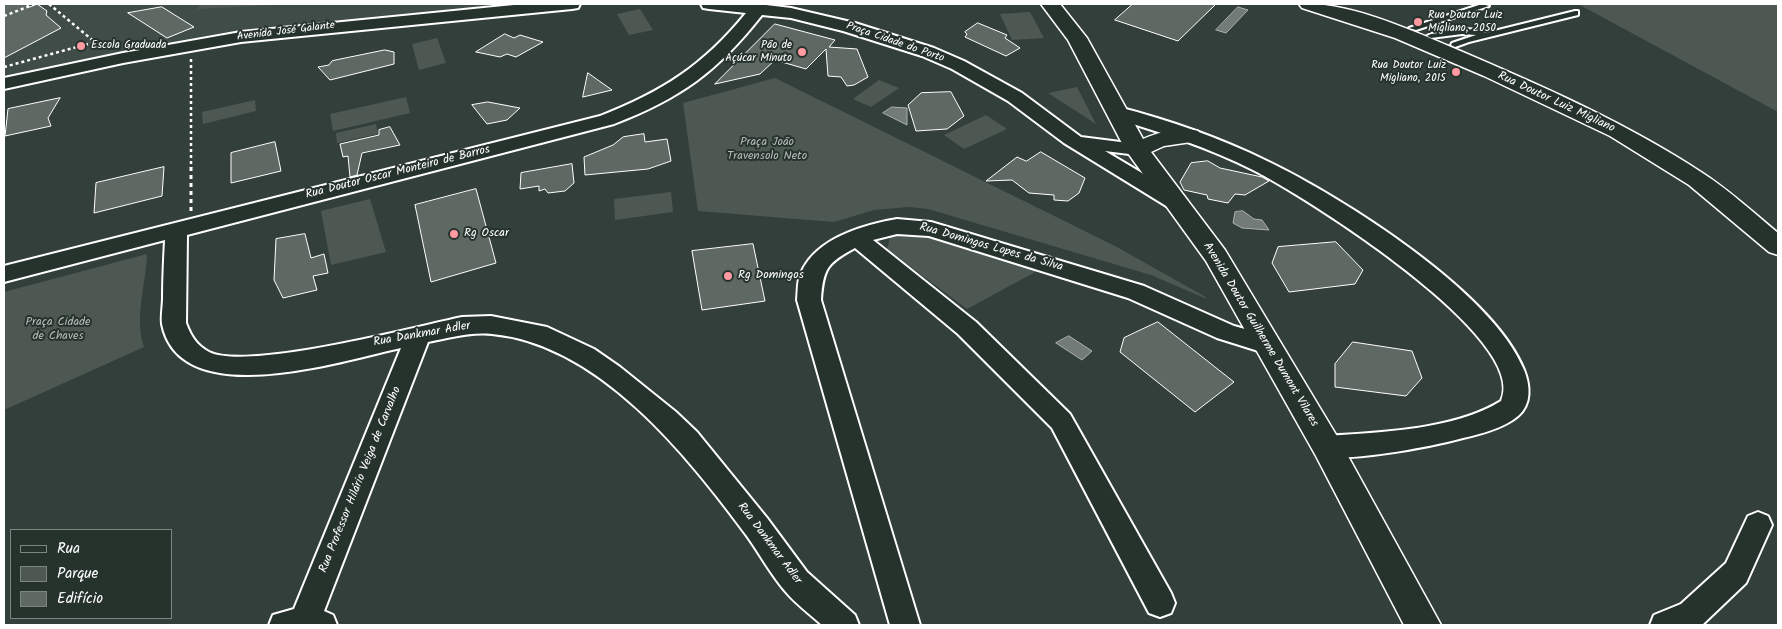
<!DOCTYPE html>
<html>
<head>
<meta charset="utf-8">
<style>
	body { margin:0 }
	#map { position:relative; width:1782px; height:629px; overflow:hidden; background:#333f3a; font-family:Kalam,sans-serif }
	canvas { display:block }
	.frame { position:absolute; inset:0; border:5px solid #fff; pointer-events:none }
	.legend { position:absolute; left:10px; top:529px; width:162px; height:90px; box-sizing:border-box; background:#26332d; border:1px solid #7d8581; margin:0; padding:6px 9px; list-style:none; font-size:15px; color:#fff }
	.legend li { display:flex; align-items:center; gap:10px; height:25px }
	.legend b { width:25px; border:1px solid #7d8581 }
</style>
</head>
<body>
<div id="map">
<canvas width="1782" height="629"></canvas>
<div class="frame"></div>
<ul class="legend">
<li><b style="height:6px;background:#26332d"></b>Rua</li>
<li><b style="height:14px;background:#4d5853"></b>Parque</li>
<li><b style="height:14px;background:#5f6964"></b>Edifício</li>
</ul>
</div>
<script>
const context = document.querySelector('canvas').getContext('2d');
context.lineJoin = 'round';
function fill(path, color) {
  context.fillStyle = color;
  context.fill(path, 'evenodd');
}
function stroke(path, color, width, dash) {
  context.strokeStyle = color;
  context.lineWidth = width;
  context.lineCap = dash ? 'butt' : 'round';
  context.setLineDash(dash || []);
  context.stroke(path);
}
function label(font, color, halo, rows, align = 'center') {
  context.font = font + ' Kalam,sans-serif';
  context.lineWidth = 4;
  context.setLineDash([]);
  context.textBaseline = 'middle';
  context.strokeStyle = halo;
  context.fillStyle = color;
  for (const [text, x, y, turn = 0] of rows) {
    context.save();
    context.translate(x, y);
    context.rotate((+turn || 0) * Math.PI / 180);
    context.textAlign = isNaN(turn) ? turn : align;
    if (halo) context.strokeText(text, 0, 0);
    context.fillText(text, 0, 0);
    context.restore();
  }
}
fill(new Path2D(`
	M4,4H509L299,26L192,40L123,52L4,79Z`), '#404c47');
fill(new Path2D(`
	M201,4H292L197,9Z
	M1578,4H1778V112Z
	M640,9L653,30L629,35L617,14Z
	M1030,12L1044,38L1012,40L1000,14Z
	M437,38L446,63L419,70L412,44Z
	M775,78L1115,246L1204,296L1207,299L1151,275L928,209L909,207L874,210L834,222L698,211L683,103Z
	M879,80L899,88L871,107L853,99Z
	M1077,87L1096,124L1048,93Z
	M406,97L410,113L333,131L330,114Z
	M255,100L256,111L203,124L202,112Z
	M986,115L1007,129L964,149L944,135Z
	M376,124L378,134L337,143L336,133Z
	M671,192L673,212L615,220L614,199Z
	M370,199L386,252L331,265L321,211Z
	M906,231L937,237L1037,271L967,309L887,249L890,237Z
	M147,254C146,284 134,318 144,347L4,410V292Z`), '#4d5853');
const water = new Path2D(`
	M1238,7L1248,10L1226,33L1216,30Z
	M892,107L907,108V125L883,113Z
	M1243,211L1254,219L1262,220L1269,230L1242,228L1233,223L1235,212Z
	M1069,336L1092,351L1082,360L1056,343Z`);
fill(water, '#737b78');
stroke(water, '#abb0ae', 1);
const building = new Path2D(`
	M4,4H25L30,7L37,4L47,11L46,15L61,28L4,58Z
	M1133,4H1216L1178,41L1115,20Z
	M162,7L194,27L167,38L128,13Z
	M978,23L1007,35L1005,38L1020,48L1006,56L965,37L967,34L965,32Z
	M775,24L835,40L829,47L857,49L868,77L854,85L847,86L841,77L828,76L826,49L806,69L775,60L760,74L715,84Z
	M505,34L514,38L520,35L543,42L516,57L507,54L500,57L476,52Z
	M385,50L394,52V64L330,80L318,67L329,65L332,61Z
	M588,73L612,90L583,97Z
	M951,92L964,116L947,129L916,131L908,105L921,93Z
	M60,98L48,118L51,126L5,136L8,109Z
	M488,102L520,108L507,120L487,124L472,105Z
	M390,127L400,145L362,153L357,175L350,177L348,156L343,157L340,144L379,135V130Z
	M644,134L645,142L667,139L671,161L648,169L585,175L584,157L613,145L623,137Z
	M275,142L281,171L231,183V153Z
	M1041,152L1085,178L1079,193L1068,201L1054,200V195L1029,193L1012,180L986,181L1017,157L1026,161Z
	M1208,161L1220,168L1262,177L1269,181L1245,195L1235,194L1228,203L1208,199L1207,195L1184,190L1180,182L1191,163Z
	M572,164L574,183L565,191L548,193L545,189L539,191V186L520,189L521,173Z
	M164,167L162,196L94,213L96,183Z
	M476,189L496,263L431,282L415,205Z
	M305,234L311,258L324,254L328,273L313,276L317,290L283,298L274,280L276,239Z
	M1336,242L1363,270L1355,284L1289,292L1272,263L1278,247Z
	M753,244L765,301L702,310L692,251Z
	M1158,322L1234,382L1195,412L1120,352L1124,338Z
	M1353,342L1412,351L1422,378L1406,396L1335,387V364Z`);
fill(building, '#5f6964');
stroke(building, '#fff', 1);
const service = new Path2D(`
	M1482,4L1489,6L1416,30L1409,28Z
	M1575,11H1578V15L1469,42L1455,47L1451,45L1452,43L1476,35L1462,34L1431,38L1427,36L1431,34C1447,32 1472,25 1486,33Z`);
const minor = new Path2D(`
	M524,4H580L578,8L572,9L241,42L123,63L4,89V78L123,53L241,32Z
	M701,4H758L791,8L855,23L934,48L964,61L1022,93L1081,137L1144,145L1147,149L1144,153L1137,155L1105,151L1182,197L1186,202L1182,207L1175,209L1168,207L1064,143L1008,101L952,69L922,56L843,31L791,18L762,15C717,72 681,98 614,124L187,235L186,323C191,336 196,345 209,352C248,371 414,327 462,317L491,316L547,327L594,349L620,367L676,412L697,432L767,518L807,572L855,615L859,625H822C810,614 796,604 786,592C771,575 760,554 747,536C687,455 599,344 492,334C470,332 449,338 428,342L324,611L333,615L337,625H269L273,615L294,609L401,348C344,360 180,414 162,324C161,316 163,306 163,297C163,278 164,259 165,240L4,282V266L600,116C662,92 704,65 746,13L709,9L703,8Z
	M1118,107C1169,120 1220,138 1267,161C1342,197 1493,292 1524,370C1530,385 1532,404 1518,416C1504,428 1481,434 1463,438C1434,446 1343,464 1318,455L1314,447L1318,439L1327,436C1381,432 1454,430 1501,401C1532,338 1301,194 1253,170C1208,147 1159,132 1111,117L1108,113L1111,109Z
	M897,219L931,222L1144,286L1234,326L1277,338L1280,345L1277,352L1268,354L1217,338L1128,298L929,236L897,234L873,240L976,322L1070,414L1171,593L1175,603L1171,613L1160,617L1149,613L1052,428L958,334L855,248C827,263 823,269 821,300L920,625H890L797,300C798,291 797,281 801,273C816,238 863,225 897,219Z
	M1758,512L1768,516L1772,525L1746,583L1703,624L1650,625L1654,615L1681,604L1726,563L1748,516Z`);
const secondary = new Path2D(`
	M1041,4H1060L1087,38L1143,139C1159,132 1181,127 1198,131L1201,136L1198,141L1164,146L1151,152L1225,250L1338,438L1441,625H1404L1316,456L1206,261L1125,149L1068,40Z
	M1299,4C1348,1 1413,31 1458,50C1542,86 1627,123 1704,174C1730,191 1754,213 1778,233V255L1769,252L1689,185L1610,136L1484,76L1395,38L1302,8Z`);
stroke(service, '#fff', 4);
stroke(minor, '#fff', 4);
stroke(secondary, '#fff', 3);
stroke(new Path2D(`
	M49,4L102,48
	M4,16L35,4
	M191,59V168
	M4,67L95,42`), '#fff', 2.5, [3, 3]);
stroke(new Path2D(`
	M191,167V211`), '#fff', 3, [4, 4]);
fill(service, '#26332d');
fill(minor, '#26332d');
fill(secondary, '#26332d');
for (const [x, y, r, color] of [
	[1418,22,5,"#ff9aa2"],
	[81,46,5,"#ff9aa2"],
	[802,52,5,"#ff9aa2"],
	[1456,72,5,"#ff9aa2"],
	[454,234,5,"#ff9aa2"],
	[728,276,5,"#ff9aa2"]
]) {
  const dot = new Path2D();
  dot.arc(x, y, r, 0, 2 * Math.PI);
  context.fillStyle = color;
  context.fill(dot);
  stroke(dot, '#26332d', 2);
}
label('11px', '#fff', '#26332d', [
	["Rua Doutor Luiz",1428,16],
	["Migliano, 2050",1428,29],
	["Escola Graduada",91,46],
	["Pão de",792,46,"right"],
	["Açúcar Minuto",792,59,"right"],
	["Rua Doutor Luiz",1446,66,"right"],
	["Migliano, 2015",1446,79,"right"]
], 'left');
label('11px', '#fff', '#26332d', [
	["Avenida José Galante",286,32,-7],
	["Praça Cidade do Porto",895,43,19]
]);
label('12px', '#fff', '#26332d', [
	["Rua Doutor Luiz Migliano",1556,103,25],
	["Rua Doutor Oscar Monteiro de Barros",398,173,-14],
	["Rua Domingos Lopes da Silva",991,248,16],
	["Rua Dankmar Adler",422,335,-10],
	["Avenida Doutor Guilherme Dumont Vilares",1260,335,59],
	["Rua Professor Hilário Veiga de Carvalho",361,480,-68],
	["Rua Dankmar Adler",769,544,53]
]);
label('12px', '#b8bcba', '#26332d', [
	["Praça João",767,143],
	["Travensolo Neto",767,157],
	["Praça Cidade",58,323],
	["de Chaves",58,337]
]);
label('12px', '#fff', '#26332d', [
	["Rg Oscar",464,234],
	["Rg Domingos",738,276]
], 'left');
</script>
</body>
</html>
